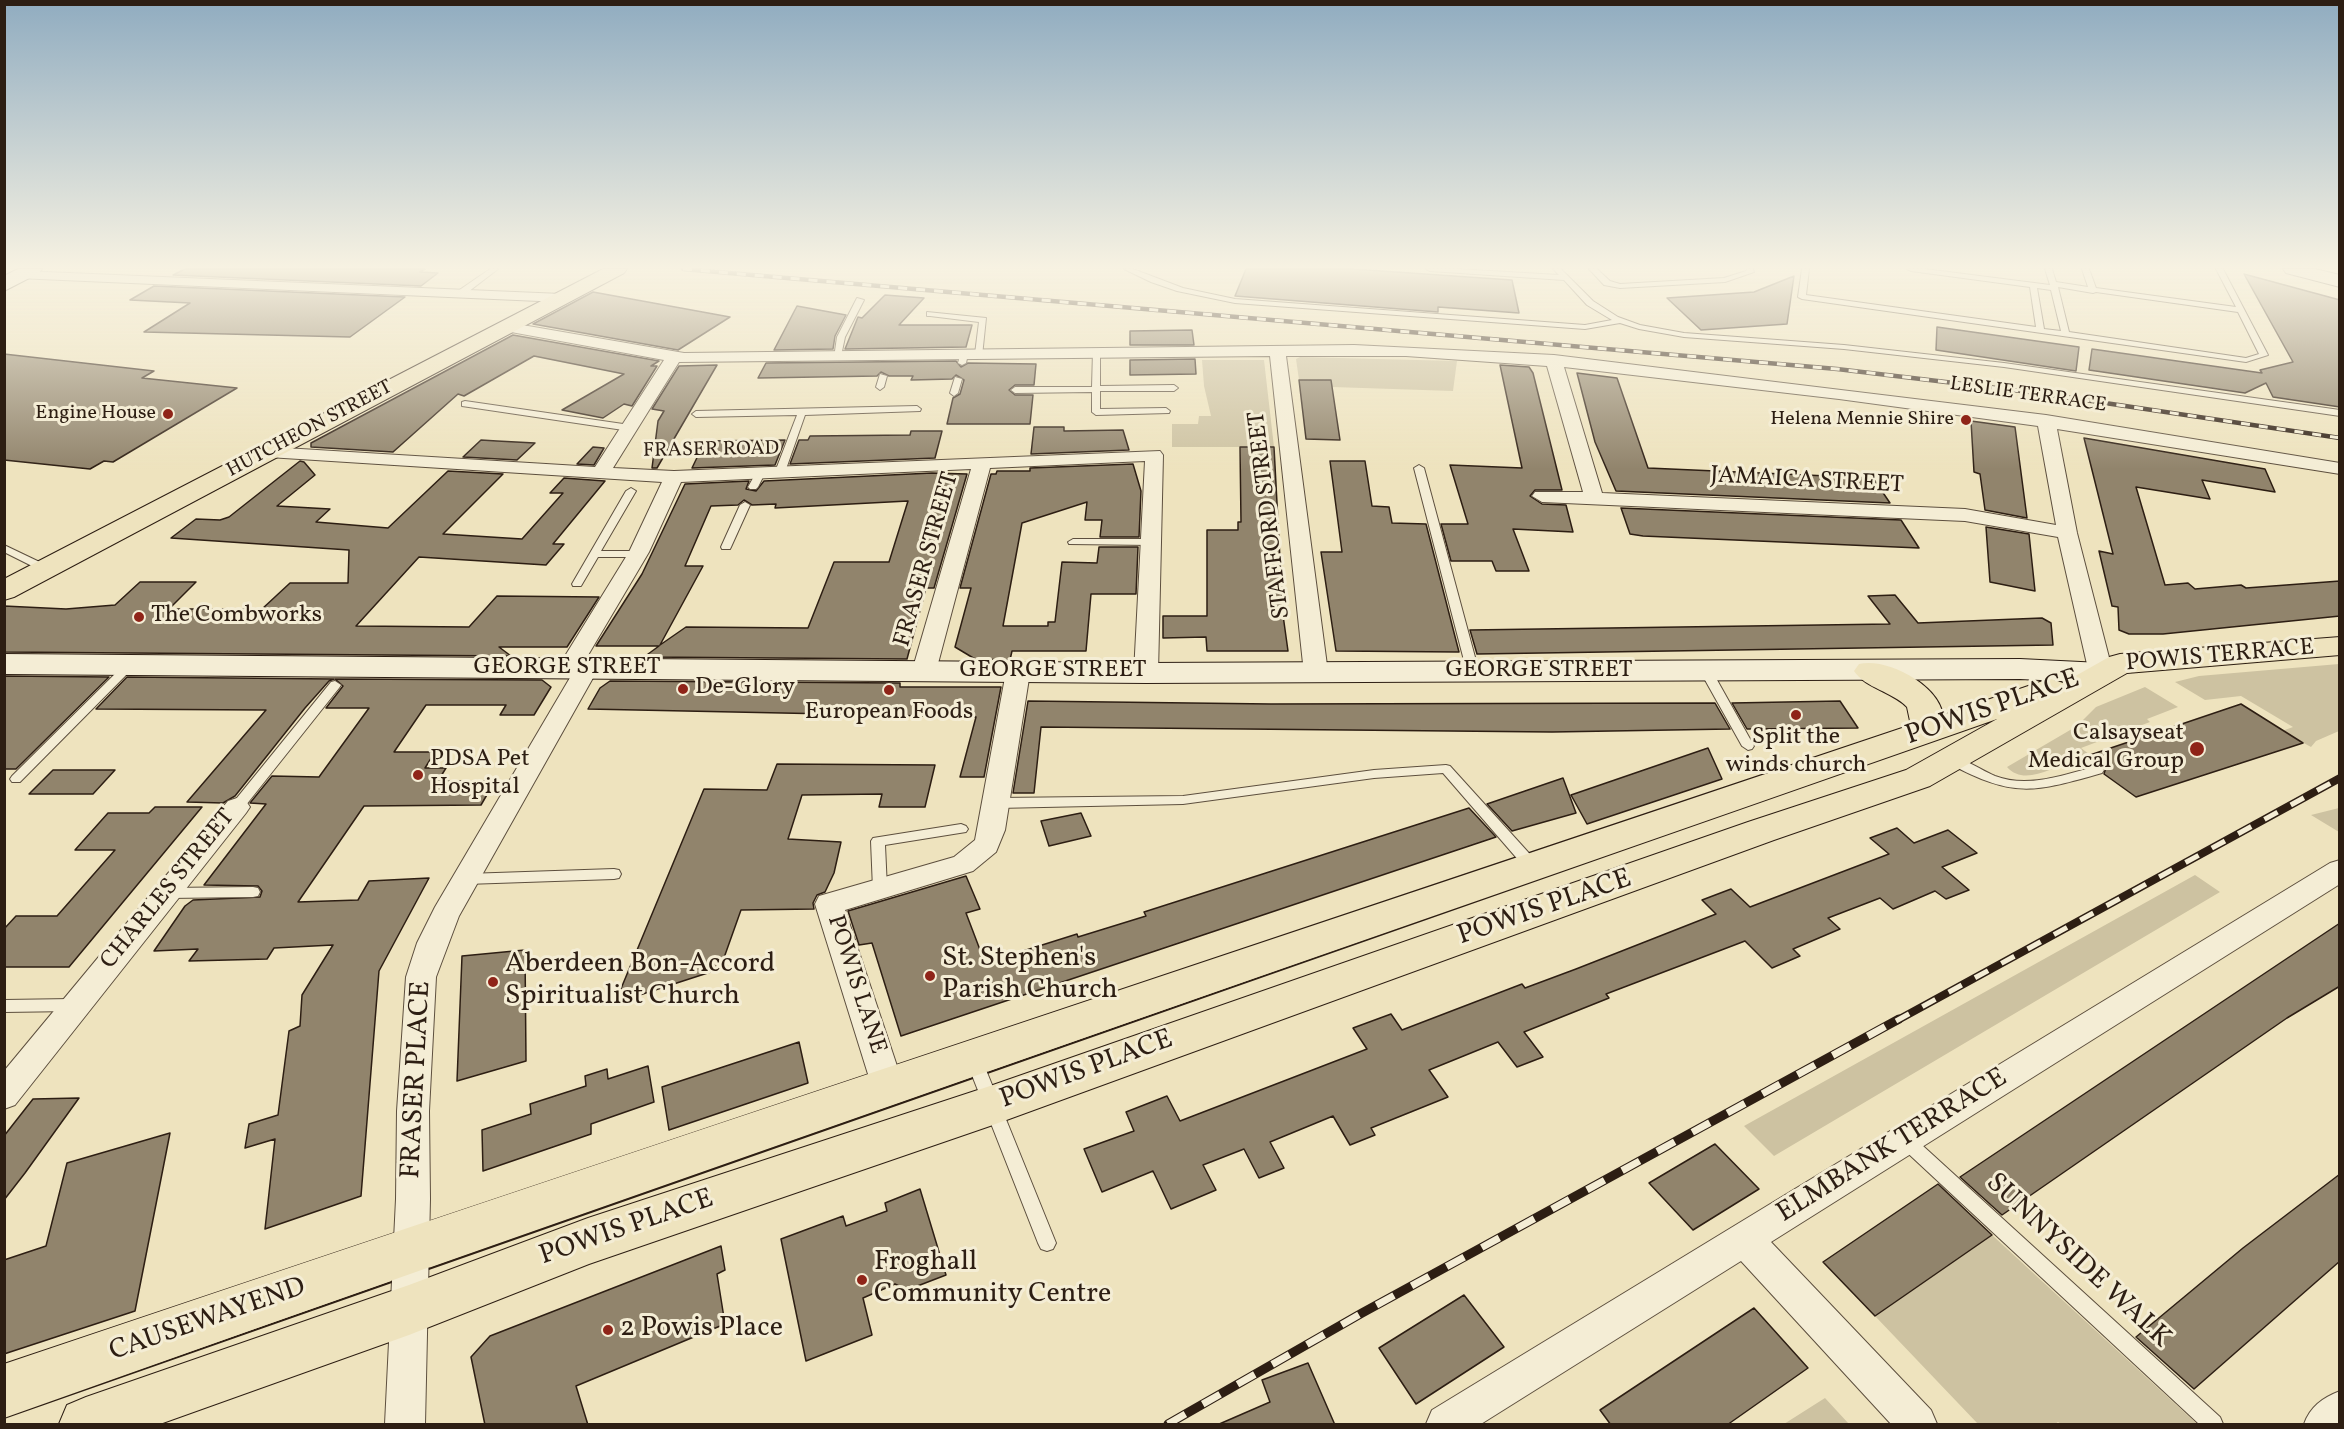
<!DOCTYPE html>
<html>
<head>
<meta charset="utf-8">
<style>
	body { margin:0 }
	#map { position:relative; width:2344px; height:1429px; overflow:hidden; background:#eee3be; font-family:Vollkorn,serif }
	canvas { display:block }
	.frame { position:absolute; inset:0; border:6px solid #2d1e13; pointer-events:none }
</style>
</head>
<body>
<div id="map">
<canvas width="2344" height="1429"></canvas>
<div class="frame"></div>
</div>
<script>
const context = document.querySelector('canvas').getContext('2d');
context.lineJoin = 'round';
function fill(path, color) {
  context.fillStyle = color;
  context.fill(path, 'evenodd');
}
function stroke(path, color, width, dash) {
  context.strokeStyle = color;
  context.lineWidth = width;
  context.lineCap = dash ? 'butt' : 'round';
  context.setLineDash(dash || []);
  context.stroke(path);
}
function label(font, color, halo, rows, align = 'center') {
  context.font = font + ' Vollkorn,serif';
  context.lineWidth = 6;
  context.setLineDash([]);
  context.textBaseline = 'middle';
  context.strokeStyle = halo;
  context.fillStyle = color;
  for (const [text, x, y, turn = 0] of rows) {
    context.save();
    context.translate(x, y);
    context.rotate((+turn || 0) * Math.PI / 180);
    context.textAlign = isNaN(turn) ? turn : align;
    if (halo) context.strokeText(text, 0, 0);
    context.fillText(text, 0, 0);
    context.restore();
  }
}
fill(new Path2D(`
	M1300,357L1457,361L1453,391L1332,387L1331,380H1299L1296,359Z
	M1202,360H1264L1274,447H1172V424H1198L1199,416H1211L1204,386Z
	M2339,664V731L2316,741L2311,747L2282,731L2293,727L2241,696L2205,700L2175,682L2199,676Z
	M2145,687L2178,707L2147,719L2150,722L2081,748L2098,761C2090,763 2082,761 2074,762C2052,766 2025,787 2007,767L2077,726L2096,707Z
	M2339,808V832L2311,815Z
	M2195,875L2220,892L1774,1156L1744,1126Z
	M1992,1235L2197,1424H2061L2058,1422L2055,1424H1978L1875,1316Z
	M1825,1398L1849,1424H1784Z`), '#cdc2a1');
const building = new Path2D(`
	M185,269H425L420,272L438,273L421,286L173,275Z
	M1246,269H1353L1512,280L1519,313L1438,307V312L1235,296Z
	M2244,274L2340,300V407L2273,397L2266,383L2245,393L2089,370L2092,349L2262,373L2260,370L2293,362Z
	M1794,276L1787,324L1701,330L1667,298L1754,292Z
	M154,286L405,297L350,337L144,332L190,303L130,300Z
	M593,292L730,317L678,350L533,324Z
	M885,295L924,298L899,325H972L966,347L845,349L858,317L862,318Z
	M797,306L846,315L835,336L833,349L774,350Z
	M1937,327L2079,347L2076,371L1936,350Z
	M1192,330L1194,345H1130V331Z
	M513,335L659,361L651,366H657L632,406L624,404L603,418L562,410L624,374L534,356L464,396L458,394L393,452L311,447V443Z
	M4,354L154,371L142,378L237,388L113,462L104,461L90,469L4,460Z
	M1195,359L1196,374L1130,375V360Z
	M956,361L961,367L968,363L1036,364L1034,385H1015L1009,390L1015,395H1033L1030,424H947L953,398L960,394L964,380L956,375L952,379L911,380L913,376H889L881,372L877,376L758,378L766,363Z
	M717,365L657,468H652L658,421L664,411L652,409L679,366Z
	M1500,365L1529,367L1533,373L1562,490H1535L1530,496L1542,504L1566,505L1573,532L1513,529L1529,571H1496L1492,561H1451L1441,524H1468L1450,465L1522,468Z
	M1577,373L1617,378L1648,468L1873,478L1890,503L1616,491L1595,442Z
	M1299,380H1331L1340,440L1306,439Z
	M1971,421L2015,427L2027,518L1985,510L1980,474L1974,472Z
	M1034,427H1064V431L1123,430L1129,450L1031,454Z
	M911,431H942L935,458L790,464L799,440H808L810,436L910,435Z
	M2084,438L2265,469L2275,492L2202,480L2210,499L2136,487L2165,585L2188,583L2195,589L2241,585L2246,588L2340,581V616L2163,634H2129L2119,630L2118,607L2112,606L2099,551L2113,554Z
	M481,440L497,441L535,443L517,460L463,457Z
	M785,440L775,465L692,468L705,441Z
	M593,447L604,448L594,465L577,464Z
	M1240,447H1274L1283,615L1288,651H1207L1206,637L1163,638V616H1207V530H1238V522H1241Z
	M300,461L304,462L315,475L277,506L330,509L316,522L388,528L448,471L503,474L443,534L522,539L563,493H550L564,478L605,481L553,544H564L546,565L419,557L356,626L469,627L497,596L599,597L567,647H499L511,656L4,652V606L66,609L115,605L140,582H196L169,609H262L290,583H348L349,550L171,538L196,519L220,520L229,517Z
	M1330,461H1365L1372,506L1389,507L1392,523L1426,524L1459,652L1336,651L1321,552H1342Z
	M1133,464L1141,491L1139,537H1100L1102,520H1085L1087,502L1022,523L1003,626H1048V622H1055L1062,562L1097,563L1099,547H1138L1136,594H1091L1086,651H1012L1010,660L975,659L955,647L971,588H960L991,474H996L997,471H1030V468Z
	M932,473L967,474L934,588H926L907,659L644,657L659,646H596L642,574L685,484L749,481L746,489L756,491L764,481ZM744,500L752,505L776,504L775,508L908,501L889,562H834L808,628L686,627L660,645L703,566H685L711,506L738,505Z
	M1621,508L1901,520L1919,548L1643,536L1630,534Z
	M1986,527L2029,534L2035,591L1990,582Z
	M1895,595L1918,623L2042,618L2051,623L2053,645L1477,654L1470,630L1890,624L1868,596Z
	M4,676L109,677L16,769H4Z
	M127,677L334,679L329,681L305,708L235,796L223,803L187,802L266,710L96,709Z
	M335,679L542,680L551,687L534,715H500L506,705H426L394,752H435L425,768H446L438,781H495L481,805L364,806L298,902L358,900L369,881L429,878L379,971L361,1196L265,1229L275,1139L245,1148L249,1124L278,1115L289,1031L300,1026L302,995L333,945L274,948L267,959L189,961L198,949L154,951L185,906L193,900L260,897L262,891L258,886L204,885L266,804L250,803L272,776L319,777L369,708H326L343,686Z
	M610,681L900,683V687H1001L984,777H960L976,717L588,709L600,688Z
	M1028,701L1271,704L1715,703L1730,729L1552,732L1041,727L1034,793H1013Z
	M1840,701L1858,728L1747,729L1732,703Z
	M2241,704L2303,743L2136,797L2104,774L2106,767L2090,755Z
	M1708,748L1722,779L1587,824L1571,795Z
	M777,764L935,765L925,807H879L882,794L802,795L788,839L841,842L834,873L825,892L817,895L813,903L814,909L741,910L720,969L615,1003L704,789L767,790Z
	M53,770H115L93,794H29Z
	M1563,778L1576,813L1512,831L1487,804Z
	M155,807H202L69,967H4V929L16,916H57L115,850H75L108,813H149Z
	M1469,808L1496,837L901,1036L872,943L859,945L848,911L966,876L980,909L966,913L985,963L1077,934L1078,937L1146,916L1144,912Z
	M1081,813L1091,836L1049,846L1041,821Z
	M1897,828L1914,843L1948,830L1977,853L1942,867L1969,890L1946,899L1935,891L1893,909L1880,898L1828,918L1840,929L1793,949L1800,956L1772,968L1745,941L1606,994L1609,998L1524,1032L1543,1057L1517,1067L1498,1042L1429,1070L1448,1097L1371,1128L1375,1135L1350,1145L1333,1116L1270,1142L1284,1168L1259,1178L1244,1149L1203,1165L1216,1190L1171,1209L1153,1171L1102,1192L1084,1149L1134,1131L1126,1112L1167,1096L1180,1121L1367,1049L1353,1028L1391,1014L1402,1030L1522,984L1525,988L1576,969L1716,914L1702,900L1731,889L1750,907L1889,854L1870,838Z
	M2340,923V986L2287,1018L2002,1215L1960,1177Z
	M525,950L526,1061L457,1081L462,956Z
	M799,1042L808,1083L669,1130L662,1087Z
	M648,1066L654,1102L591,1124V1134L483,1171L482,1130L531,1114L530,1104L586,1086L585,1076L607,1069L608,1079Z
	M79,1098L25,1173L4,1200V1136L33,1099Z
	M170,1133L135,1311L4,1354V1260L46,1246L67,1163Z
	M1715,1144L1759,1189L1693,1230L1649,1183Z
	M2340,1174V1261L2194,1389L2136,1337L2243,1248Z
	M1938,1184L1992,1235L1875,1316L1823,1262Z
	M920,1189L946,1275L907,1290L895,1284L863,1298L872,1335L806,1361L781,1239L843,1216L846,1226L887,1211L885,1203Z
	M721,1246L725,1270L717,1274L725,1324L576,1386L588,1425H485L471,1357L490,1336Z
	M1464,1295L1504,1347L1416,1404L1379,1348Z
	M1754,1308L1808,1368L1727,1425H1611L1600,1410Z
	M1308,1363L1335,1425H1217L1270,1402L1262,1380Z`);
fill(building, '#91846c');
stroke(building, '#2d1e13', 1.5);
const lane = new Path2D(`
	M490,269H498L464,295H458V291Z
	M1124,269H1133L1183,288L1235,299L1585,325L1612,320L1587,305L1564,280L1430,271L1426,269H1457L1559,275L1553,269H1561L1593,301L1618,317L1640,325L1684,333L1844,345L2004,363L2340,410V416L2004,367L1844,349L1684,337L1639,329L1620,323L1585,329L1235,303L1177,291L1151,282Z
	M1589,269H1597L1610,281L1620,284L1724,278L1746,271L1747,269H1753L1754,272L1725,282L1620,288L1604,285Z
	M1802,269H1809L1806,295L2036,327L2030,287L1911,271L1907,269H1925L2050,285L2045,269H2052L2056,282L2088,287L2082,269H2089L2096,288L2236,307L2216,269H2223L2268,355L2246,362L1802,299L1798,297ZM2058,287L2093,293L2096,292L2238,312L2259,354L2246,358L2069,332ZM2037,288L2051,290L2061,331L2044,329Z
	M857,298L864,300L845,337L841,356L834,358L837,337Z
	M927,312L986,318L982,356L975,354L979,322L930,316H927Z
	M1093,351L1100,353V386L1174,385L1178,388L1174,391H1100V409L1166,408L1170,411L1169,413L1096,415L1092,412V392L1015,393L1011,390L1015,387H1092Z
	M961,352L968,354L966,363L962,365L958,363Z
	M880,374L887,376L884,387L880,390L876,387Z
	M955,377L962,379L958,393L954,396L950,393Z
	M465,401L630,425L634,428L630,431L462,406V402Z
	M917,406L921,409L920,411L805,415L785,472L780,475L775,472L797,415L696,417L692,414L696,411Z
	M1419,465L1424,468L1479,672L1477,675L1473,676L1467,672L1414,468Z
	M760,470L765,473L758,487L756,489H750L748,487L757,471Z
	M631,488L636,491L601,551H637L642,554L637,557H598L581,586H573L572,584L626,491Z
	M745,502L750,505L731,547L730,549H722L721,547L740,505Z
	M1073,539H1151L1156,542L1151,545L1069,544L1068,542Z
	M4,545L50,567L51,569L50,571H42L4,552Z
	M130,661L134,663L136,665L134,667L20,782H12L10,779L12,776L126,663Z
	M1706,667L1712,671L1754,746L1752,749L1748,750L1742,746L1700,671Z
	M335,681L341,685L339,688L242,810H232L230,807L232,804L331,682Z
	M1952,756C1967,760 1981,770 1995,776C2029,789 2065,774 2098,766L2104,770L2102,773C2032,793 2014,798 1948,763L1946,760L1948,757Z
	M1446,765L1450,766L1537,862L1539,866L1537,870H1527L1443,773L1374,778L1183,804L997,808L992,806L991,803L992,800L997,798L1183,796L1374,770Z
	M961,824L966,826L968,829L966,832L885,845L887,889L885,893L880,894L875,893L873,889L871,841L873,838Z
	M614,869L619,870L621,874L619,878L614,879L466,884L461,883L459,879L461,875L466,874Z
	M253,887L258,888L260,892L258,896L253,897L167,898L162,897L160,893L162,889L167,888Z
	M72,999L77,1001L80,1005L77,1009L72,1011L4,1012V1000Z
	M974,1053L980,1055L982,1060L1056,1243L1053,1249L1047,1251L1041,1249L1038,1243L966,1060L968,1055Z
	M1905,1133L1911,1135L2220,1417L2223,1424H2199L1899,1145L1897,1140L1899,1135Z`);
const street = new Path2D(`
	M22,271L562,294L569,298L562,302L17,278L15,275Z
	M505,322L684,353L1354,345L1554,355L2046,415L2340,463V474L2057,429L2077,533L2113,673L2109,678H2093L2089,673L2058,537L1965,521L1542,502L1532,496L1535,492H1583L1547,366L1406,356H1286L1328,673L1324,678H1308L1304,673L1270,356L679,362L613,468L674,471L1160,451L1163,455L1158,673L1154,678H1138L1134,673L1145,461L990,468L936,671L932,676H916L912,671L971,469L681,482L649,552L584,662L594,664L598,669L459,916L436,977L429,1111L430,1199L425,1424H385L396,1199L397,1111L406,977L417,943L435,907L571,676L561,674L557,669L629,552L662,482L268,457L259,452L268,447L595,467L664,360L500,330L497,327ZM1564,367L1839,399L2038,426L2056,525L1965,509L1602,493Z
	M1018,665L1026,667L1030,672L1005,830L996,852L973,871L845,910L904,1087L899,1097L888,1101L877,1097L872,1087L815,904L819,896L954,857L975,840L1006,672L1010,667Z
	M237,798L246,801L250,807L246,813L15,1105L4,1109V1071L228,801Z
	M2340,860V884L1771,1242L1931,1410L1937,1424H1891L1741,1261L1481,1424H1426L1432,1410L2330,863Z
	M2340,1391V1424H2304C2310,1407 2322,1398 2340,1391Z`);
const secondary = new Path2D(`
	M18,269H42L39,273L4,291V276Z
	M2283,269H2315L2340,275V287L2286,273Z
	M4,654L1146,663L2020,659L2101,663L2112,666L2117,673L2112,680L2101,683L2020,679L1146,683L4,674Z`);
const primary = new Path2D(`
	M603,269H627L624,273L14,597L4,600V579Z
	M2340,637V655L2127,673L1930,786L1774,840L990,1126L589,1264L409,1335L160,1424H59L67,1405L86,1397L409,1285L588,1218L990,1086L1748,822L1906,770L1997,719C1333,952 668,1181 4,1418V1364C638,1149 1274,940 1908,726L1910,721L1907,707C1893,692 1865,688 1854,671L1859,664C1886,657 1938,684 1943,715L2040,682L2051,679L2063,683L2109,657L2120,654Z`);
stroke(lane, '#5d4f3e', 2);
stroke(street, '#5d4f3e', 2);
stroke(secondary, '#2d1e13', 2);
stroke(primary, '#2d1e13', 2);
fill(lane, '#f4edd5');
fill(street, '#f4edd5');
fill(secondary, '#f4edd5');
fill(primary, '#eee3be');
const railFar2 = new Path2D(`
	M683,269L1837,369L2038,393L2340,438`);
const railFar1 = new Path2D(`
	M1896,1021L2340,778`);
const rail = new Path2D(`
	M1168,1424L1362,1313L1899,1019`);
stroke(railFar2, '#2d1e13', 4.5);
stroke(railFar1, '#2d1e13', 8);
stroke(rail, '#2d1e13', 9);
stroke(railFar2, '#f4edd5', 3, [9]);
stroke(railFar1, '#f4edd5', 5, [15]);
stroke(rail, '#f4edd5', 7, [20]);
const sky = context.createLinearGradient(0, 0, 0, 469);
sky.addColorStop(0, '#90acc0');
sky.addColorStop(0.57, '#f7f2e2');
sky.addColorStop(1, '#f7f2e200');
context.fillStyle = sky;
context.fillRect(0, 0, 2344, 469);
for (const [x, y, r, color] of [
	[168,414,6,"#8f2418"],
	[1966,420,6,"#8f2418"],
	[139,617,6,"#8f2418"],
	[683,689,6,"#8f2418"],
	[889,690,6,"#8f2418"],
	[1796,715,6,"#8f2418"],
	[2197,749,8,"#8f2418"],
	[418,775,6,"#8f2418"],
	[930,976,6,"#8f2418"],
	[493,982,6,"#8f2418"],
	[862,1280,6,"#8f2418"],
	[608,1330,6,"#8f2418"]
]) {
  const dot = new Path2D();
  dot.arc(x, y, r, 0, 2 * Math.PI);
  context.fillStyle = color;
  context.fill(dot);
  stroke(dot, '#f4edd5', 2);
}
label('20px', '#2d1e13', '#f4edd5', [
	["LESLIE TERRACE",2028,396,8],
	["HUTCHEON STREET",310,430,-28],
	["FRASER ROAD",711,451,-1]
]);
label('20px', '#2d1e13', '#f4edd5', [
	["Engine House",156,414],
	["Helena Mennie Shire",1954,420]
], 'right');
label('24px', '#2d1e13', '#f4edd5', [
	["JAMAICA STREET",1807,482,3],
	["STAFFORD STREET",1271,515,-97],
	["FRASER STREET",928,560,-74],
	["POWIS TERRACE",2220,657,-5],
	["GEORGE STREET",567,669],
	["GEORGE STREET",1053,672],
	["GEORGE STREET",1539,672],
	["CHARLES STREET",169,890,-51],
	["POWIS LANE",855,985,72]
]);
label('24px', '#2d1e13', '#f4edd5', [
	["The Combworks",151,617],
	["De-Glory",695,689],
	["European Foods",889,714,"center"],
	["Calsayseat",2184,735,"right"],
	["Medical Group",2184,763,"right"],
	["Split the",1796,739,"center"],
	["winds church",1796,767,"center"],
	["PDSA Pet",430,761],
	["Hospital",430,789]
], 'left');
label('28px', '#2d1e13', '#f4edd5', [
	["POWIS PLACE",1993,709,-19],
	["POWIS PLACE",1545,909,-19],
	["POWIS PLACE",1087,1071,-20],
	["FRASER PLACE",418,1080,-87],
	["ELMBANK TERRACE",1893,1147,-32],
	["POWIS PLACE",627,1229,-19],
	["SUNNYSIDE WALK",2077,1262,43],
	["CAUSEWAYEND",208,1321,-19]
]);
label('28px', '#2d1e13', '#f4edd5', [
	["St. Stephen's",942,960],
	["Parish Church",942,992],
	["Aberdeen Bon-Accord",505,966],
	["Spiritualist Church",505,998],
	["Froghall",874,1264],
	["Community Centre",874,1296],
	["2 Powis Place",620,1330]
], 'left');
</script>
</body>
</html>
